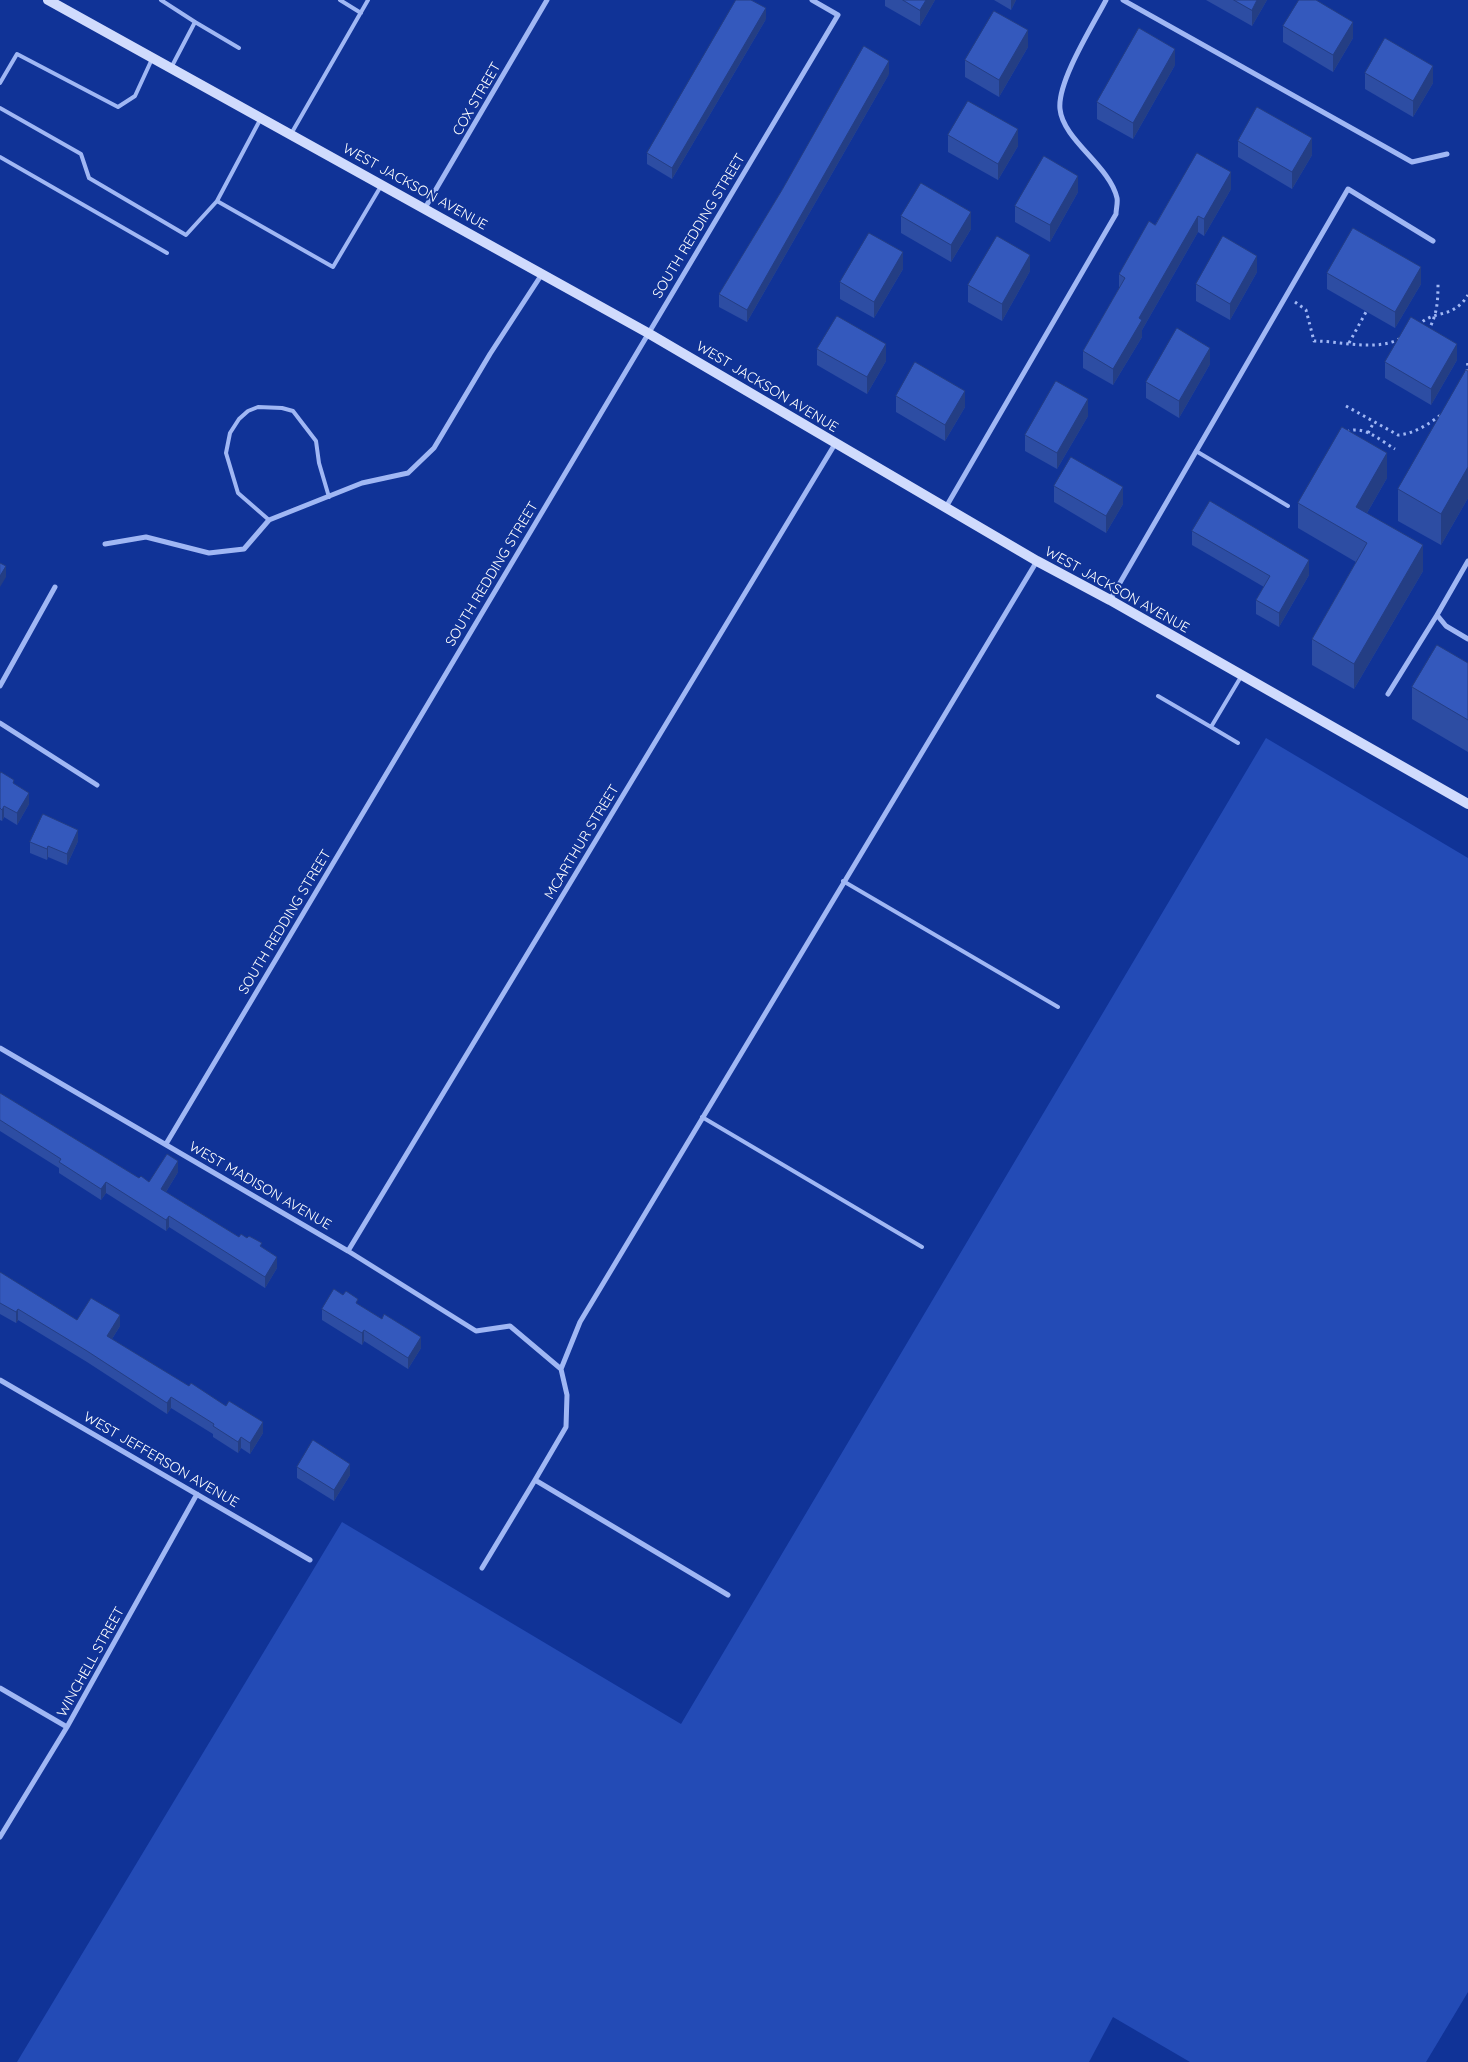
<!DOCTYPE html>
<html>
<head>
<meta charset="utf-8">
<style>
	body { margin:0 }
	canvas { display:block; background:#103397 }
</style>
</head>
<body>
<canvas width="1468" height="2062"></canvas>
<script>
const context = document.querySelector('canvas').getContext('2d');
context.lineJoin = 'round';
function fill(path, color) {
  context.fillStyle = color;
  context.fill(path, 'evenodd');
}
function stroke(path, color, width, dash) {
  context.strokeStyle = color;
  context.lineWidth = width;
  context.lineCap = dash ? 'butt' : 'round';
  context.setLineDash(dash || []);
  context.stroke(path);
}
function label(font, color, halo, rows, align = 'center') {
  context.font = font + ' Quicksand,sans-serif';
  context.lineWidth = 4;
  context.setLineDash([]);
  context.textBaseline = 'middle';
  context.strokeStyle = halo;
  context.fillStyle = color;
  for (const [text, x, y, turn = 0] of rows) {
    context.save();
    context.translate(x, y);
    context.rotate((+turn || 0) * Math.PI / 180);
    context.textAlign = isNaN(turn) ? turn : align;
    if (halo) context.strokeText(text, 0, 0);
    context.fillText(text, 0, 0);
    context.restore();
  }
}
fill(new Path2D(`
	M1266,738L1468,858V1992L1426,2062H1190L1113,2017L1089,2062H17L342,1522L681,1724Z`), '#234bb6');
stroke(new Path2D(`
	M1295,302L1306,310L1314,341C1341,341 1377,352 1401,338
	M1418,326C1432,309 1453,320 1468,295
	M1428,331C1437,315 1438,302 1438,284
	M1349,343L1366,312
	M1467,372L1468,360
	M1346,406L1398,435C1414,434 1431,423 1443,413
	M1347,432C1363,424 1381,441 1395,449
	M1368,433L1374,422`), '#a0b7f4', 3, [2.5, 4]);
stroke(new Path2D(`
	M161,0L195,22L172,66
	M340,0L361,13
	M195,22L239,48
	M0,83L17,54L118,107L135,96L152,59
	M0,108L81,154L89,178L186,235L217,201L333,267L381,186
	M291,134L368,0
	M0,157L167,253
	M217,201L260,120
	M1196,451L1288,506
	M269,520L238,493L226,453L230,433L239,419L248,411L258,407L282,408L293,411L316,441L319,463L329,497
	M1158,696L1211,727L1242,675
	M1211,727L1238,743
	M843,881L1058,1007
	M702,1117L922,1247`), '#a0b7f4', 4);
stroke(new Path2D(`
	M1123,0L1412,162L1447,154
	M425,208L547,0
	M946,507L1116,214C1116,209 1118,203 1117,198C1110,166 1063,140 1060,109C1057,82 1093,25 1106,0
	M105,544L146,537L209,553L244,549L269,520L362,483L408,473L434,448L490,354L542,274
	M1468,561L1437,615L1446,626L1468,639
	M1110,600L1348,189L1433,241
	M0,686L55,587
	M1388,694L1437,615
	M0,723L97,785
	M0,1048L348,1251L476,1331L510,1326L561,1369
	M166,1144L838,15L812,0
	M348,1251L835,444
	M0,1380L310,1560
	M482,1568L535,1480
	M728,1595L535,1480L566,1427L567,1395L561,1369L580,1322L1037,561
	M0,1688L67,1727
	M0,1837L67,1727L197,1494`), '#a0b7f4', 5);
stroke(new Path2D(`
	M48,0L648,333L1037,561L1110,600L1468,804`), '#d0dbfd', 10);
fill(new Path2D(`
	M885,0H935L920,26L885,6Z
	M994,0H1016L1011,10Z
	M1206,0H1267L1252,26Z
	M766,19L672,179L647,164V153Z
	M1283,26L1353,38L1333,72L1283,42Z
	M1028,47L999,97L965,77V60Z
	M1175,65L1133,139L1097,119V102Z
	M1365,73L1433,83L1413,117L1365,89Z
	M889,74L747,322L719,307V294Z
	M948,135L1018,146L998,180L948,152Z
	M1238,141L1312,155L1292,189L1238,157Z
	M1231,189L1204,236L1198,232L1142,330V337L1113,385L1083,368V351L1119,289V274L1155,225Z
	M1078,192L1050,242L1015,222V206Z
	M901,216L971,229L951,262L901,233Z
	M903,269L874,318L840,299V282Z
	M1030,271L1002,321L968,302V285Z
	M1257,272L1230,320L1196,301V284Z
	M1327,273L1421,284L1395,328L1327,289Z
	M817,349L886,361L867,394L817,365Z
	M1457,360L1431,405L1385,378V362Z
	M1210,364L1179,418L1146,398V382Z
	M1468,371V498L1441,545L1398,521V489Z
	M896,396L965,407L945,441L896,412Z
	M1088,416L1057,469L1025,451V435Z
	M1387,478L1367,513L1423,571L1354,689L1312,665V639L1356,562L1298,528V503Z
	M1054,486L1123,504L1106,533L1054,502Z
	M1192,531L1309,575L1279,627L1256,614V600L1264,587L1192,545Z
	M1468,663V752L1412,719V687Z
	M0,774L14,784L29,804L17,825L4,817L2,821L0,820Z
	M78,841L67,865L48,857L47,860L30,853V842Z
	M0,1093L139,1178L149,1182L178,1172L166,1192L239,1237L262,1247L277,1268L265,1288L169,1227L166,1231L106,1193L101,1200L59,1173V1168L0,1131Z
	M0,1272L77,1320L120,1326L112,1339L263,1433L250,1454L241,1448L238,1453L213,1437V1434L171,1408L167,1414L87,1362L18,1320L16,1323L0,1314Z
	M358,1304L421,1348L408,1369L364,1341L362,1345L322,1320V1309Z
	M297,1467L350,1475L334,1501L297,1478Z`), '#2d4da3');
fill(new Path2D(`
	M926,0H935L920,26V10Z
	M1011,0H1016L1011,10Z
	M1257,0H1267L1252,26V10Z
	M766,8V19L672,179V168Z
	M1353,22V38L1333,72V55Z
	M1028,30V47L999,97V80Z
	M1175,49V65L1133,139V123Z
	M889,61V74L747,322V310Z
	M1433,66V83L1413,117V101Z
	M1018,129V146L998,180V164Z
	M1312,138V155L1292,189V172Z
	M1231,172V189L1204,236V219Z
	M1078,176V192L1050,242V225Z
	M971,212V229L951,262V245Z
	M1198,216V232L1142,330V337L1113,385V369L1139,318Z
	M903,252V269L874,318V302Z
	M1030,255V271L1002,321V304Z
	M1257,256V272L1230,320V304Z
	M1421,267V284L1395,328V312Z
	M886,344V361L867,394V377Z
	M1457,344V360L1431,405V389Z
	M1210,348V364L1179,418V401Z
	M965,391V407L945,441V425Z
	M1088,399V416L1057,469V453Z
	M1387,453V478L1356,532V507Z
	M1468,467V498L1441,545V514Z
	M1123,487V504L1106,533V516Z
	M1423,545V571L1354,689V664Z
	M1309,560V575L1279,627V613Z
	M6,566V577L0,587V576Z
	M29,793V804L17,825V813Z
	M4,806V817L2,821V810Z
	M78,830V841L67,865V854Z
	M48,846V857L47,860V849Z
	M178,1161V1172L161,1200V1189Z
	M106,1182V1193L101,1200V1189Z
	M169,1216V1227L166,1231V1220Z
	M277,1257V1268L265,1288V1277Z
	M18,1309V1320L16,1323V1312Z
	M120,1315V1326L107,1347V1336Z
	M364,1330V1341L362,1345V1333Z
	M421,1337V1348L408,1369V1358Z
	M171,1397V1408L167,1414V1403Z
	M263,1422V1433L250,1454V1443Z
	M241,1437V1448L238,1453V1442Z
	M350,1464V1475L334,1501V1490Z`), '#243e84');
const building = new Path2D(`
	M736,0H751L766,8L672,168L647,153Z
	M903,0H926L920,10Z
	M1234,0H1257L1252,10Z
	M1299,0H1316L1353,22L1333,55L1283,26Z
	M994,11L1028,30L999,80L965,60Z
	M1139,28L1175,49L1133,123L1097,102Z
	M1385,38L1433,66L1413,101L1365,73Z
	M864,46L889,61L747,310L719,294L782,190Z
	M968,101L1018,129L998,164L948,135Z
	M1257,107L1312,138L1292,172L1238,141Z
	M1197,153L1231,172L1204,219L1198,216L1139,318L1142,320L1113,369L1083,351L1125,278L1119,274L1149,221L1155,225Z
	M1044,156L1078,176L1050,225L1015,206Z
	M921,183L971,212L951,245L901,216Z
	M1353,228L1421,267L1395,312L1327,273Z
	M869,233L903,252L874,302L840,282Z
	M997,236L1030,255L1002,304L968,285Z
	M1223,236L1257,256L1230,304L1196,284Z
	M837,316L886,344L867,377L817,349Z
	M1411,317L1457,344L1431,389L1385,362Z
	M1177,328L1210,348L1179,401L1146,382Z
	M915,362L965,391L945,425L896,396Z
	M1466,370L1468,371V467L1441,514L1398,489Z
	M1056,381L1088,399L1057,453L1025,435Z
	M1342,427L1387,453L1356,507L1423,545L1354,664L1312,639L1367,543L1298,503Z
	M1071,457L1123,487L1106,516L1054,486Z
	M1210,501L1309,560L1279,613L1256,600L1270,576L1192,531Z
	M0,563L6,566L0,576Z
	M1437,645L1468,663V720L1412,687Z
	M1,772L14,780L13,783L29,793L17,813L4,806L2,810L0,808V774Z
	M43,814L78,830L67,854L48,846L47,849L30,842Z
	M0,1093L139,1178L141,1176L149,1182L167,1154L178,1161L161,1189L239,1237L241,1234L247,1238L249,1236L262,1243L260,1246L277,1257L265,1277L169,1216L166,1220L106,1182L101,1189L59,1162L61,1159L0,1120Z
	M0,1272L77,1320L91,1298L120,1315L107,1336L189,1386L191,1383L226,1406L229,1401L263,1422L250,1443L241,1437L238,1442L213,1426L214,1424L171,1397L167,1403L87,1351L18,1309L16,1312L0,1303Z
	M334,1289L343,1295L346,1291L358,1299L356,1303L382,1319L384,1314L421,1337L408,1358L364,1330L362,1333L322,1309Z
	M313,1440L350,1464L334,1490L297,1467Z`);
fill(building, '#3459bd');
stroke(building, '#243e84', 1);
label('14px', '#fff', '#103397', [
	["COX STREET",477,99,-60],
	["WEST JACKSON AVENUE",415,187,29],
	["SOUTH REDDING STREET",699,226,-59],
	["WEST JACKSON AVENUE",767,387,31],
	["SOUTH REDDING STREET",492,574,-59],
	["WEST JACKSON AVENUE",1117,590,29],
	["MCARTHUR STREET",582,842,-59],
	["SOUTH REDDING STREET",285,922,-59],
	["WEST MADISON AVENUE",260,1186,30],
	["WEST JEFFERSON AVENUE",161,1460,30],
	["WINCHELL STREET",91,1662,-61]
]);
</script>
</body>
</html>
